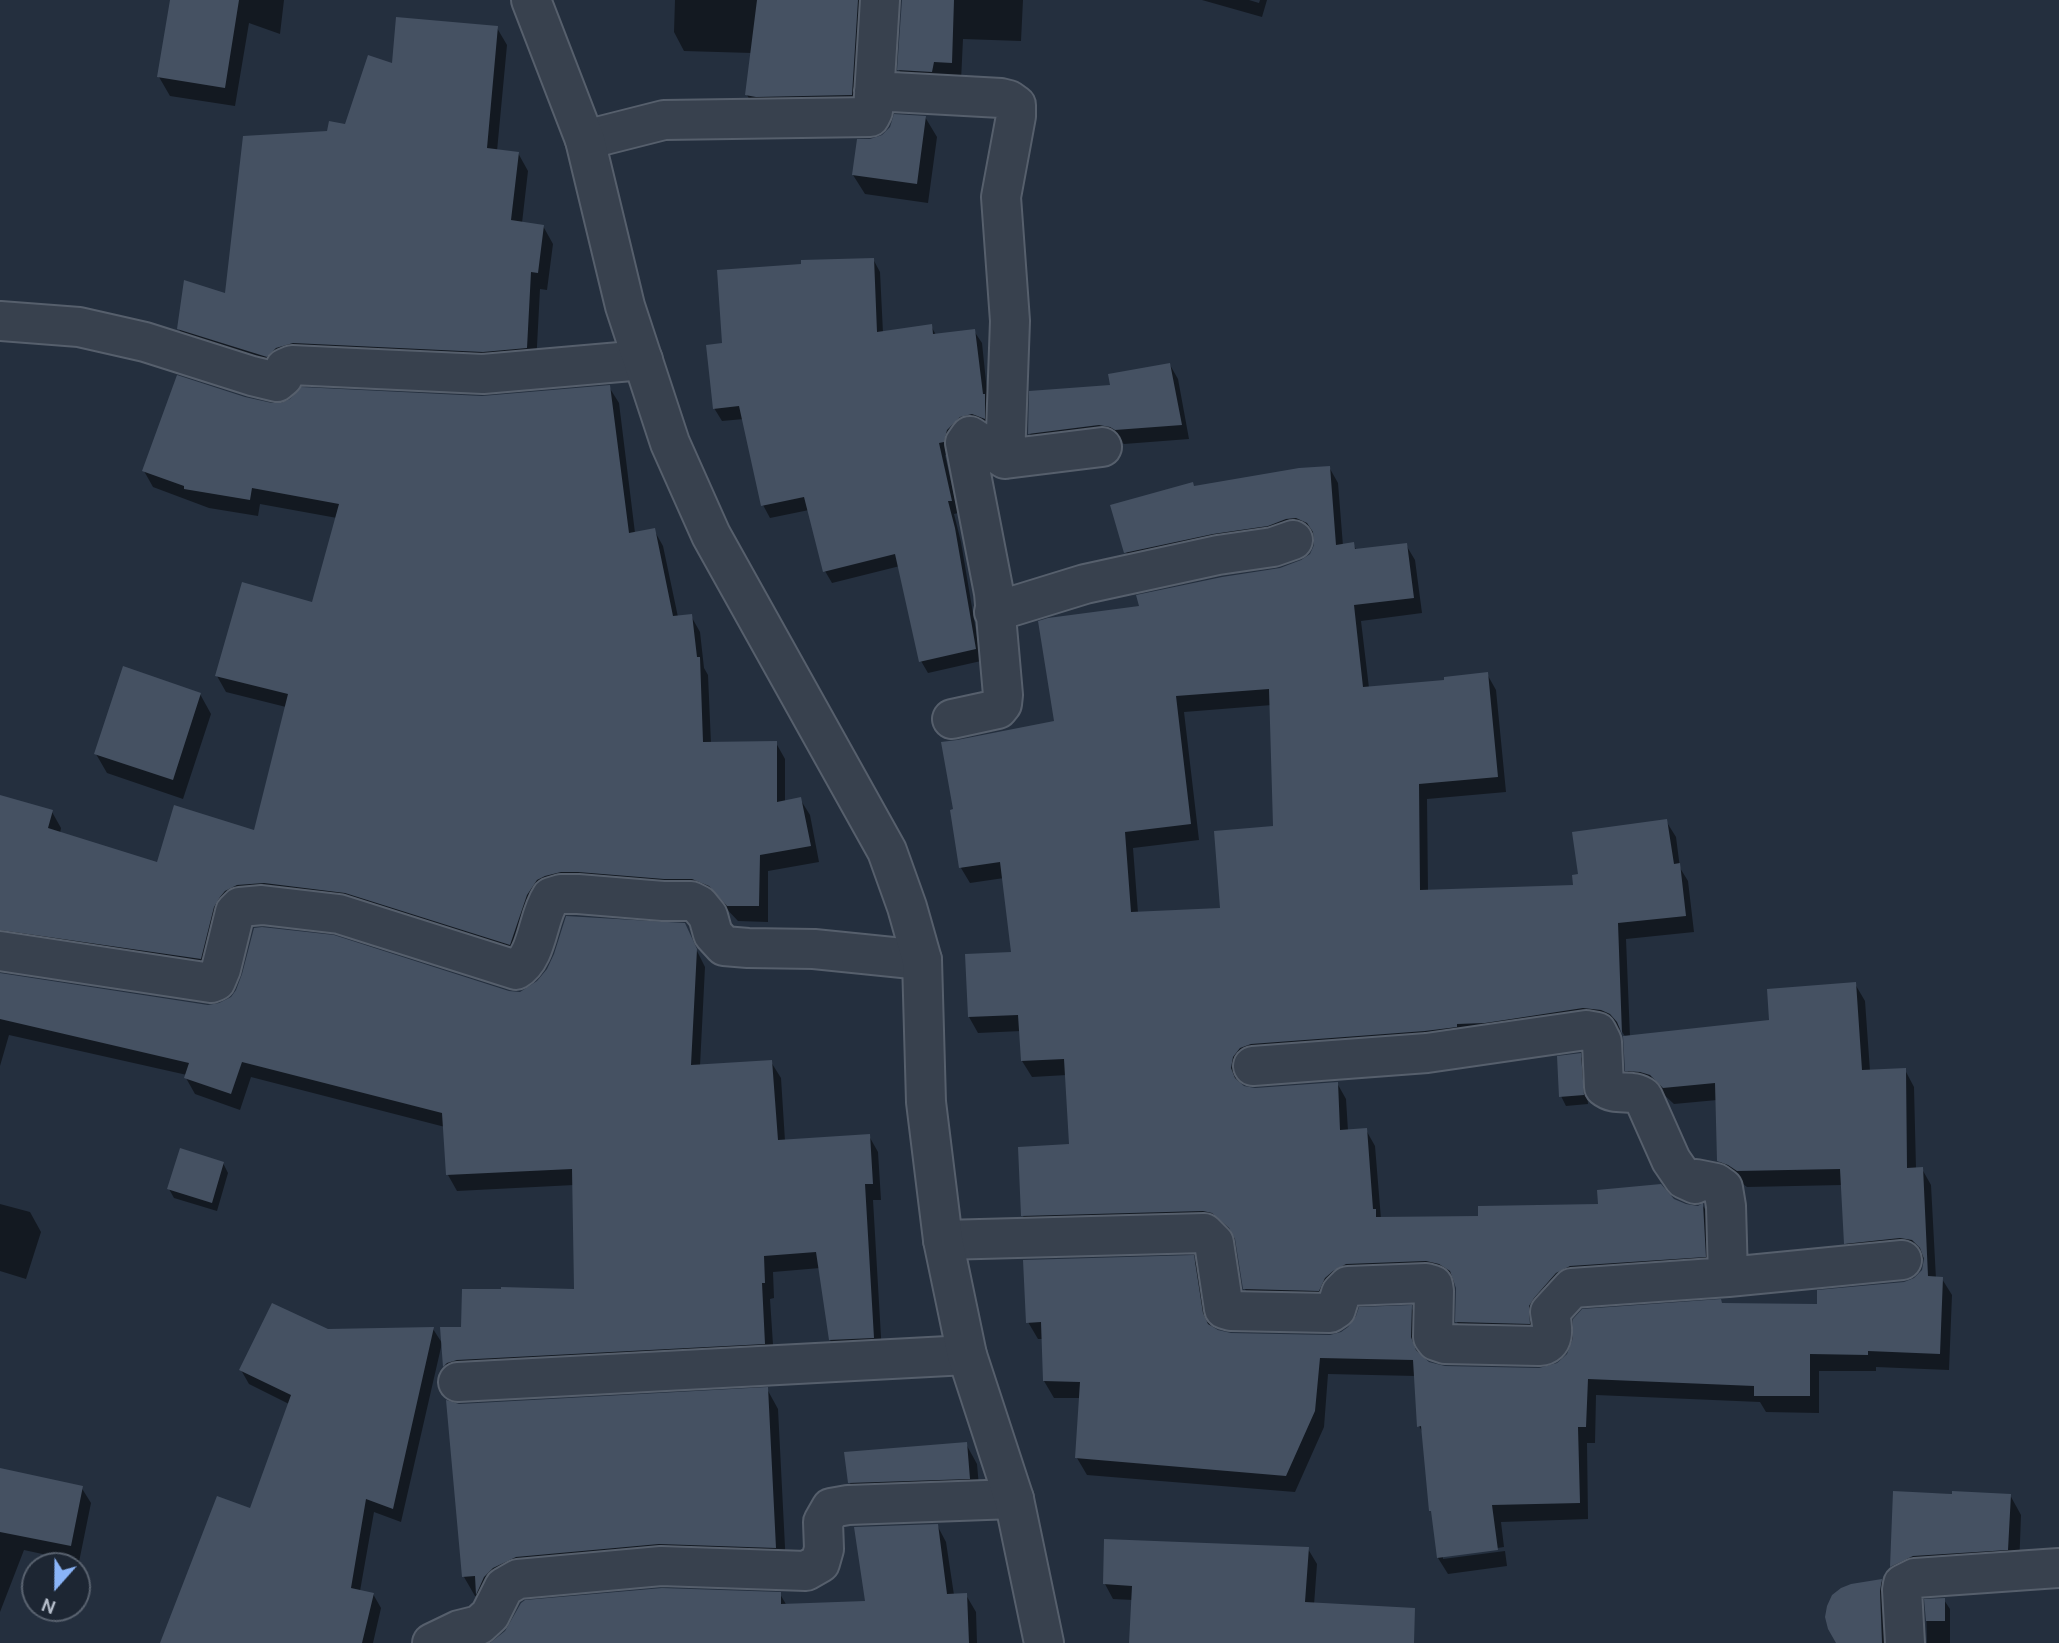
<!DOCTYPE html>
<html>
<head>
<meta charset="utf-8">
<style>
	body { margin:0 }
	#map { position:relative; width:2059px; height:1643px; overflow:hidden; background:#242f3e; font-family:Overpass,sans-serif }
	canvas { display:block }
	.north { position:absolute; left:21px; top:1552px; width:70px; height:70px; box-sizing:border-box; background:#1d2633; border:2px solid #59626f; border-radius:50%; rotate:201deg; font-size:19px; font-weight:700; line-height:28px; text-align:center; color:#b4bcc9 }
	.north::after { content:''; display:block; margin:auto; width:24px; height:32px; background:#8ab4f8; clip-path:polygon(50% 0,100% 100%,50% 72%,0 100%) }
</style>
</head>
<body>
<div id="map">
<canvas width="2059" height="1643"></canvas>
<div class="north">N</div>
</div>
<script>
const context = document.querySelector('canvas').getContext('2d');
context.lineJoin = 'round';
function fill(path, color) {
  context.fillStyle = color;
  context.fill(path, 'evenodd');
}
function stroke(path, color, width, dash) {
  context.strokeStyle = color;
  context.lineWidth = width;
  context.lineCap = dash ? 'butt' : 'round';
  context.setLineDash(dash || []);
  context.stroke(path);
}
fill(new Path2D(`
	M190,0H284L280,34L249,23L235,106L170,96L159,77Z
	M675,0H880L862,114H758L747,95L752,53L684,51L674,32Z
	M903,0H1023L1021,41L963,39L961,81L910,89L899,70Z
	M1202,0H1249L1259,3L1260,0H1267L1262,17Z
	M497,28L507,45L497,151L518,153L528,171L522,223L543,226L553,244L547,290L540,289L536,365H286L189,347L179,329L226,295L329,133L346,126L393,65Z
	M925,117L937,137L928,203L865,194L853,175L871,141Z
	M873,259L880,272L883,333L931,326L936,335L974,331L982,343L991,430L950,454L945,455L958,513L954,514L961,542L981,661L928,673L921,661L900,566L832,583L825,571L809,510L770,518L763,505L744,419L722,421L714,408L724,345Z
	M1170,365L1178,379L1189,439L1124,444L1120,441L1109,440L1038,448L1030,434L1112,386Z
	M609,387L619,403L635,533L654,530L663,546L678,617L691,616L700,632L704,668L708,675L711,744L776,743L785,759V802L800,799L810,815L819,862L768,871V922L738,921L720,902L565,889L519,960L270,899L210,975L0,947V801L52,812L61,828L60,833L158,864L255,832L286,707L226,692L217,676L314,604L337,518L260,504L258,516L209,508L153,487L144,471L272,405L482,398Z
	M1329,467L1338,483L1343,546L1353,544L1357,551L1406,545L1415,560L1422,613L1361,621L1369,688L1446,682L1487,674L1496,690L1506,792L1427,799L1428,892L1575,887L1666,821L1676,837L1680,868L1688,881L1694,932L1626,939L1630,1037L1771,1022L1855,984L1865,1001L1870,1071L1905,1070L1914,1087L1916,1169H1922L1931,1185L1936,1279H1942L1952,1295L1949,1370L1876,1367V1371H1819V1413L1766,1412L1760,1402L1596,1395L1595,1443H1587L1588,1519L1501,1522L1504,1547L1443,1556V1559L1505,1551L1507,1566L1448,1574L1438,1558L1423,1433L1419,1426L1416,1376L1328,1374L1324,1427L1295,1492L1087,1475L1077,1458L1081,1398H1054L1044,1381L1043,1339H1038L1028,1322L1193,1257L1202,1274L1211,1328L1230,1335L1330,1337L1411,1307L1420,1324V1356L1428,1363L1444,1368L1539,1370L1723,1305L1818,1306L1905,1283L1916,1279L1924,1269L1925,1259L1910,1254L1856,1260L1846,1243L1842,1185L1747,1187L1739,1181L1729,1177L1719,1160L1717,1100L1674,1104L1661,1092L1637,1087L1627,1070L1626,1038L1621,1030L1611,1026L1242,1072L1239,1085L1255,1090L1337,1083L1346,1099L1348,1131L1366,1130L1375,1146L1381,1219L1480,1218L1673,1200L1685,1206L1698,1207L1703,1206L1712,1221L1714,1272L1579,1282L1538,1339L1466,1338L1457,1322L1456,1284L1450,1280L1254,1305L1245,1289L1237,1241L1222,1228L1032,1231L1023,1216L1071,1146L1067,1075L1032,1077L1022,1061L1021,1031L978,1033L969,1017L1012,954L1004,878L970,883L961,868L1056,723L1141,607L1280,569L1302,562L1311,555L1316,545V538L1307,534L1135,568L1126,552L1194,487ZM1272,705L1275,827L1222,910L1138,913L1133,848L1199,840L1184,712Z
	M200,694L211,714L183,799L107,773L96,754Z
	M684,925L705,967L700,1066L771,1062L781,1078L785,1141L869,1136L878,1152L881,1200H873L882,1354L840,1356L830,1340L820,1268L773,1272L774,1298L770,1299L774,1360L454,1381L445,1366L442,1329L463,1328L576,1290L574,1185L457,1191L448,1175L445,1127L251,1077L240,1110L195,1094L186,1078L187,1075L9,1035L0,1066V975L208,1006L520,993Z
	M1580,1055L1585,1064L1588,1104L1566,1106L1561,1096Z
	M223,1163L228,1173L217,1211L174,1198L169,1189Z
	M0,1204L30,1212L41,1232L26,1279L0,1271Z
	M433,1329L442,1343L401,1522L374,1512L360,1591L373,1594L381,1608L373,1643H165L251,1510L289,1404L249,1384L241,1370L327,1331Z
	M767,1389L778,1409L786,1567L527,1576L487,1612L478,1596H475L464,1577L459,1406Z
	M966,1444L977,1464L980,1498L861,1502L850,1483Z
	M0,1483L81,1487L91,1503L79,1562L24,1550L0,1612Z
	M1895,1493L2010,1495L2021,1515L2019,1569L1903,1586L1892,1567Z
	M937,1525L946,1542L954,1595H966L976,1612L977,1643H494L780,1594L787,1606L867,1602Z
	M1308,1549L1317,1564L1314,1605L1396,1643H1131L1133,1600L1113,1599L1105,1584Z
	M1881,1581L1892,1600L1893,1643H1838Z
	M1944,1600L1950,1609V1643H1927L1926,1601Z`), '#0007');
fill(new Path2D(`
	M170,0H239L225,88L157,77Z
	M757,0H858L852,95L756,97L745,95Z
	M902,0H954L952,63L934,62L932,72L897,70Z
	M396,17L498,26L487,148L519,152L511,220L544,225L538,273L531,272L527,348L483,352L293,343L276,348L267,357L177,329L184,280L225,293L243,136L327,131L329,121L345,124L368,55L392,63Z
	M894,114L926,116L917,184L852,175L857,139H870L882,135L890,127Z
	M874,258L877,332L932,324L933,334L975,329L983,394H985V419L972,414L960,417L947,430L944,442L939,443L952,501H948L955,528L976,649L919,662L895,554L823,572L804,497L761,506L739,406L713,409L706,345L722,343L717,270L801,264V260Z
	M1170,363L1182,425L1115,430L1110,427L1099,425L1028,434L1029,391L1110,385L1108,374Z
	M177,375L245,397L272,403H281L290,399L301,387L482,396L610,385L629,533L655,528L673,616L692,614L697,657H700L703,742L777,741V802L801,797L811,846L760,855L759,906H727L709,886L692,879H664L578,872H561L545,876L537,880L527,895L510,945L345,893L264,883L237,885L225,891L220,897L214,907L201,959L0,930V795L53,810L48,828L157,862L174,805L254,830L288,694L215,676L242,582L312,602L339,504L252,488L250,500L184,489V486L142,471Z
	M1330,466L1336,545L1354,542L1355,549L1407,543L1414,598L1354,605L1363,687L1444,680V677L1488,672L1498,777L1419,784L1420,890L1573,885L1572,875L1578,874L1572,832L1667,819L1674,864L1680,863L1686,916L1618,923L1622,1034L1617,1022L1610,1014L1601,1010L1583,1008L1485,1023L1457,1024V1027L1425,1031L1251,1044L1240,1048L1233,1057L1231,1068L1235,1078L1244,1086L1255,1088L1338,1082L1340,1130L1367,1128L1373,1209H1376V1217L1478,1216V1206L1598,1204L1597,1190L1661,1184L1674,1199L1686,1204L1698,1206L1703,1203L1706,1257L1570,1266L1556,1273L1534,1298L1529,1306L1530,1324L1455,1322L1456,1288L1450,1271L1439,1264L1426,1261L1346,1264L1333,1271L1325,1278L1319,1291L1243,1289L1235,1239L1229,1228L1212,1213L1203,1211L1021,1216L1018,1147L1069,1144L1064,1059L1021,1061L1018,1015L968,1017L965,954L1011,952L1000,862L959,868L950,810L953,809L941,742L957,740L1054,721L1038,621L1048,618L1139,606L1136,595L1222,577L1280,568L1301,560L1310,554L1314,545L1313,532L1307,523L1296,518L1286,519L1268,526L1213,534L1124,553L1110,505L1193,482L1194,486L1299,468ZM1269,689L1273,826L1214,831L1220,908L1131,912L1125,832L1191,824L1176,696Z
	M123,666L201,693L173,780L94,754Z
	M566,916L685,923L697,949L691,1065L772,1060L778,1140L870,1134L873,1184H865L874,1338L829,1340L816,1252L764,1256L765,1283H762L765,1344L457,1360L447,1363L443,1367L440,1327H461L462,1289H501V1287L574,1289L572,1169L446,1175L442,1113L242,1062L231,1094L184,1078L189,1063L0,1019V973L208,1005L219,1003L231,997L236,990L242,974L254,928L262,927L334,935L509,991L520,992L537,981L547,969L554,954Z
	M1856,982L1862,1070L1906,1068L1907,1168L1923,1167L1928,1276L1943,1277L1940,1354L1868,1351V1355L1810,1354V1396H1754V1386L1588,1379L1586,1427H1578L1580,1503L1492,1505L1498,1550L1437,1558L1431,1511H1429L1421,1426L1417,1427L1413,1360L1320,1358L1315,1411L1286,1476L1075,1458L1080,1382L1043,1381L1041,1322L1026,1323L1023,1260L1194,1255L1203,1313L1208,1324L1218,1330L1231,1333L1330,1335L1341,1332L1348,1327L1356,1316L1359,1307L1412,1305L1411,1337L1416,1350L1429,1362L1445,1366L1539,1368L1557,1363L1567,1354L1573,1338V1319L1582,1309L1721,1299L1722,1303L1817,1304V1290L1904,1282L1914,1278L1922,1270L1924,1259L1920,1248L1912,1240L1900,1238L1844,1244L1840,1169L1737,1171L1728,1165L1717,1161L1715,1083L1663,1088L1650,1075L1640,1072L1625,1071L1623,1036L1769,1020L1767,989Z
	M1581,1053L1584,1095L1559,1097L1557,1056Z
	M180,1148L224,1162L212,1203L167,1189Z
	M272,1303L328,1329L434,1327L393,1509L366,1499L351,1588L374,1593L362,1643H160L217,1496L250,1508L291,1395L239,1370Z
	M768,1387L776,1548L659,1544L516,1557L493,1568L484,1577L476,1595L475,1576L462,1577L446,1400L459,1404Z
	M967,1442L970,1479L848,1483L844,1452Z
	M0,1468L83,1486L71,1546L0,1532Z
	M1893,1491L1952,1494V1491L2011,1494L2008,1550L1913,1556L1890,1567Z
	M938,1524L947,1594L967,1593L969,1643H490L505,1631L521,1603L525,1600L662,1588L781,1592V1604L865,1601L854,1527Z
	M1104,1539L1309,1547L1305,1602L1415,1608L1414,1643H1129L1132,1586L1103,1584Z
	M1882,1579L1880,1591L1882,1643H1836L1828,1629L1825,1617L1827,1606L1832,1595L1841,1588L1851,1584Z
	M1945,1598V1621H1926L1924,1599Z`), '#455162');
const minor = new Path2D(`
	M874,91L1001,98L1009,100L1016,105V116L1001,197L1010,321L1005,459L970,436L965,443L994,593L1003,695L1002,704L998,709L952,719
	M585,140L664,120L870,117L873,111L880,0
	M0,321L79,327L145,342L252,376L277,382L283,377L285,368L292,365L483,374L643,360
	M1005,459L1102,447
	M994,612L1085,584L1218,555L1273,547L1293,540
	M0,951L211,983L216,981L221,969L235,912L240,907L262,905L339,914L516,970C538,957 537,918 551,897L561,894H578L663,901H691L699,905L708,916L713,934L724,946L748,948L814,949L922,960
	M1253,1066L1427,1053L1586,1030L1597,1032L1602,1042L1604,1087C1616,1097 1632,1088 1643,1097L1671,1160L1684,1179L1695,1184L1696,1179L1716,1183L1723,1188L1726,1206L1728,1277
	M943,1240L1204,1233L1214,1243L1224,1309L1231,1311L1330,1313L1336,1309L1341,1293L1348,1286L1426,1283L1433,1285L1434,1291L1433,1337L1436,1341L1445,1344L1539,1346C1557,1345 1552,1325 1550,1312L1572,1288L1728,1277L1902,1260
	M458,1382L967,1355
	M432,1643L459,1630L479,1625L490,1615L504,1587L518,1579L661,1566L806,1571L820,1563L824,1549L823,1522L831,1508L848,1505L1014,1499
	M1905,1643L1902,1590L1903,1584L1915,1578L2059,1568`);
const tertiary = new Path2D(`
	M531,0L585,140L625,306L670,443L711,535L887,851L907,907L922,960L926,1102L943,1240L967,1355L1014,1499L1044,1643`);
stroke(minor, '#565f6c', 42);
stroke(tertiary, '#565f6c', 42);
stroke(minor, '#38414e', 38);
stroke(tertiary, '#38414e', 38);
</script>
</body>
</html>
